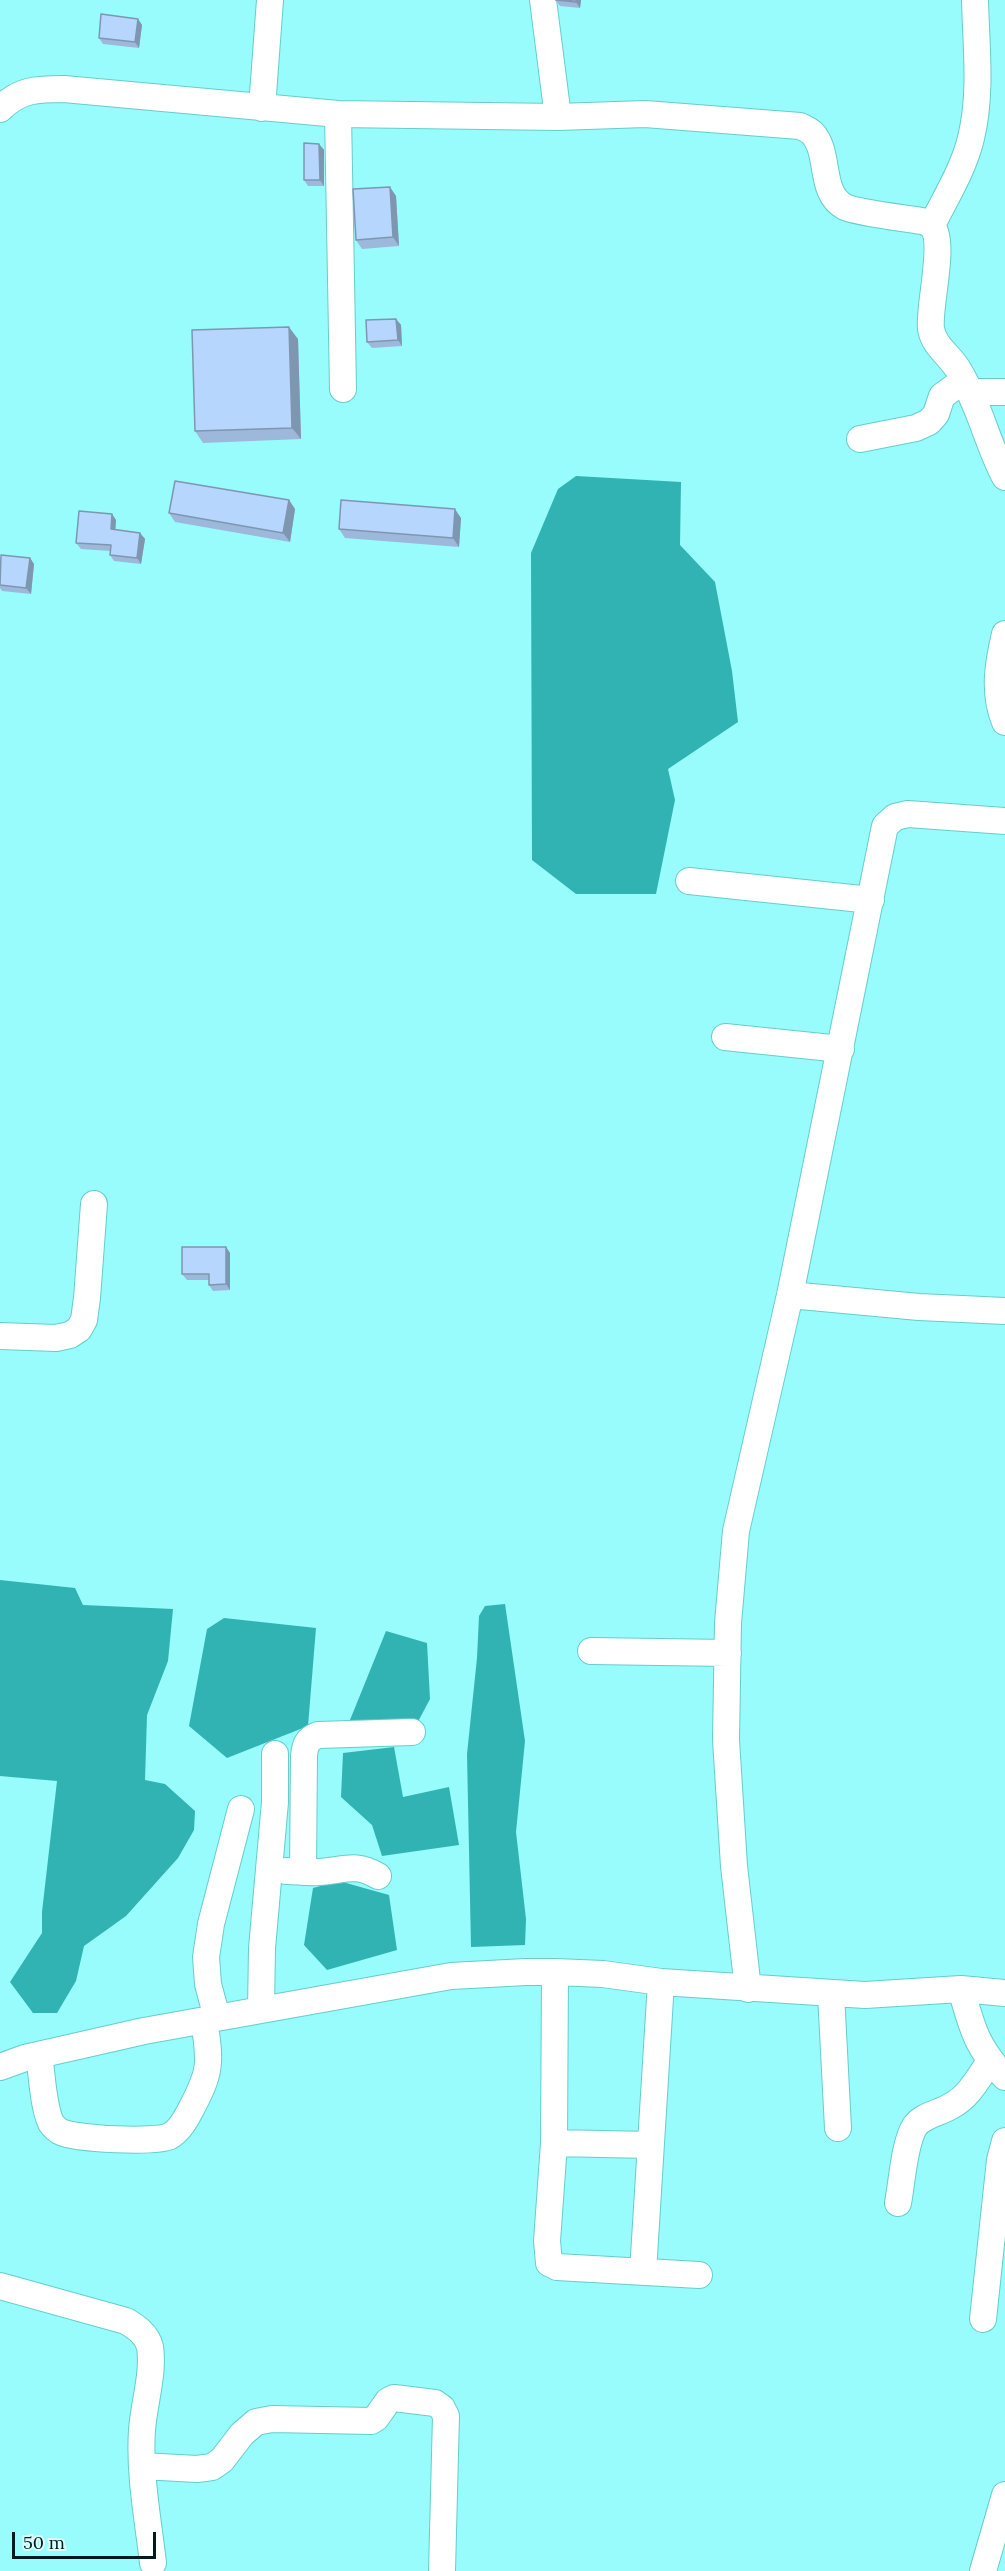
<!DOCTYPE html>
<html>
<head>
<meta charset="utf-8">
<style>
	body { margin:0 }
	#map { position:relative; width:1005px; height:2571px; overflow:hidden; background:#97fcfb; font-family:Lora,serif }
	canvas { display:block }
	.scale { position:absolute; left:12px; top:2532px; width:144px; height:27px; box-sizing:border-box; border:3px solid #001b1b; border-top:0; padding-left:8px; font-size:18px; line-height:21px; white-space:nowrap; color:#001b1b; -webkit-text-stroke:4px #d9fefd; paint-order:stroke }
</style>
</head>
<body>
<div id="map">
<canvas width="1005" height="2571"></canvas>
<div class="scale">50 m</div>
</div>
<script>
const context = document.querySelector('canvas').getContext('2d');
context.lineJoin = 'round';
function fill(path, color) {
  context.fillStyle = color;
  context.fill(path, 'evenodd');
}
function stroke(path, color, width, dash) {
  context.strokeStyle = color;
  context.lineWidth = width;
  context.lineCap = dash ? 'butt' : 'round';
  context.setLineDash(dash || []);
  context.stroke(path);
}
fill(new Path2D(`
	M576,476L681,482L680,545L715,582L732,671L738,722L668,769L675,800L656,894H576L532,860L531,553L558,489Z
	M0,1580L75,1588L83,1605L173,1609L168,1661L147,1715L145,1780L165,1784L195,1811L194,1830L178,1858L126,1916L84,1946L76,1981L57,2013H33L10,1982L42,1933V1912L57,1781L0,1776Z
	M505,1604L525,1741L516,1832L526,1919L525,1945L471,1947L467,1754L477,1658L479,1616L485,1606Z
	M224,1618L316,1628L308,1726L227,1758L189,1726L207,1629Z
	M386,1631L427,1643L430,1699L413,1731L358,1735L350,1720Z
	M394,1747L403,1797L449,1787L459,1845L382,1856L372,1825L341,1797L343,1753Z
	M339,1881L389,1895L397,1950L327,1970L304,1945L313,1888Z`), '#30b3b2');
const minor = new Path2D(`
	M543,0L558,117
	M262,108L270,0
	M0,109C20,89 38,89 64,89L338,114L558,117L645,114L800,126C804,128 809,130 812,133C831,152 818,193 845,207C858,213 905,218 922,221C925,222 928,223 931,225C947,240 928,306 931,329C934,347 951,356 959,371C980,406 987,443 1005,477
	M338,114L343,389
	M932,225C946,197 964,168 971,138C982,93 976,45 975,0
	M971,392H1005
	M860,439L916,428L929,422L936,414L942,396L964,380
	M1005,634C998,663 993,693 1005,722
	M689,881L871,900
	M725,1037L841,1049
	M790,1295L919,1307L1005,1311
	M0,1336L56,1338L70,1335L79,1329L84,1320L87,1298L94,1204
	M591,1651L728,1653
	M286,1871C297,1871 308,1873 319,1872C343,1871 355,1862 378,1876
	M303,1872L304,1756C305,1745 307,1739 318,1735L412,1732
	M555,1972L554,2143L547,2241L549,2263L557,2267L699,2275
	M748,1989L734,1866L726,1740L728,1623L736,1531L790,1295L885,826L895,817L908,814L1005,821
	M961,1989C972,2027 976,2047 1005,2077
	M831,1994L838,2128
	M261,2009L262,1948L275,1802V1754
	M217,2018L208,1984L206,1957L211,1924L241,1809
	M39,2055C42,2074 43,2106 51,2123C53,2126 58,2131 61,2132C76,2139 156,2143 170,2136C179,2131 185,2121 190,2111C211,2072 211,2064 204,2020
	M0,2067L25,2058L144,2031L451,1976L526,1972H555L603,1974L661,1982L865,1995L961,1989L1005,1993
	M554,2143L650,2145
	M898,2203C902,2183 904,2143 915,2126C923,2115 940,2113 951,2106C969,2097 979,2077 990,2061
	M643,2272L661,1982
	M0,2286L126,2321C136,2327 147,2334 150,2347C154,2373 144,2403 142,2430C139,2474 148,2519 153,2563
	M983,2319L1000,2160L1005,2141
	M142,2466L197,2469L212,2467L222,2460L242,2434L256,2422L272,2419L371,2421L376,2418L388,2401L394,2398L435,2403L442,2408L446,2416L442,2571
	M983,2571L1005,2495`);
stroke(minor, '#67cdcc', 28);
stroke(minor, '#fff', 26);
fill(new Path2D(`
	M555,0H581L580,8L560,6Z
	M138,19L142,25L139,48L103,44L99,38Z
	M319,144L324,150V186H308L304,180Z
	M396,196L399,246L362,249L356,240Z
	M396,319L401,325L402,346L372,348L367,342Z
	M298,339L301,439L203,443L195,431Z
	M289,500L295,509L290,542L175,522L169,513Z
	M112,514L116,520L115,530L140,533L145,539L141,564L114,561L110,555V551L81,549L76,543Z
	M461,518L459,547L345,538L339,529Z
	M30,558L34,564L31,594L2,591L0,588V562Z
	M226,1247L230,1253V1290L213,1291L209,1285V1280H187L182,1274Z`), '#9db8da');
fill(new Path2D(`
	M576,0H581L580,8L576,2Z
	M138,19L142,25L139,48L135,42Z
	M319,144L324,150V186L320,180Z
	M390,187L396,196L399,246L393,237Z
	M396,319L401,325L402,346L398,340Z
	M289,327L298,339L301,439L292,428Z
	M289,500L295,509L290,542L283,533Z
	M455,509L461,518L459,547L453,538Z
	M112,514L116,520L115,535L111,529Z
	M140,533L145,539L141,564L137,558Z
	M30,558L34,564L31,594L26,588Z
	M226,1247L230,1253V1290L226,1284Z`), '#7f96b1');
const building = new Path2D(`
	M556,0H576V2Z
	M101,14L138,19L135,42L99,38Z
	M304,143L319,144L320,180H304Z
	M390,187L393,237L356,240L353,189Z
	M396,319L398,340L367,342L366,320Z
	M289,327L292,428L195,431L192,330Z
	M175,481L289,500L283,533L169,513Z
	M341,500L455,509L453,538L339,529Z
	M79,511L112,514L111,529L140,533L137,558L110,555L111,545L76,543Z
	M1,555L30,558L26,588L0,585Z
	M182,1247H226V1284L209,1285V1274H182Z`);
fill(building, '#b6d6fd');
stroke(building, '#7f96b1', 1.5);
</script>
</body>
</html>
